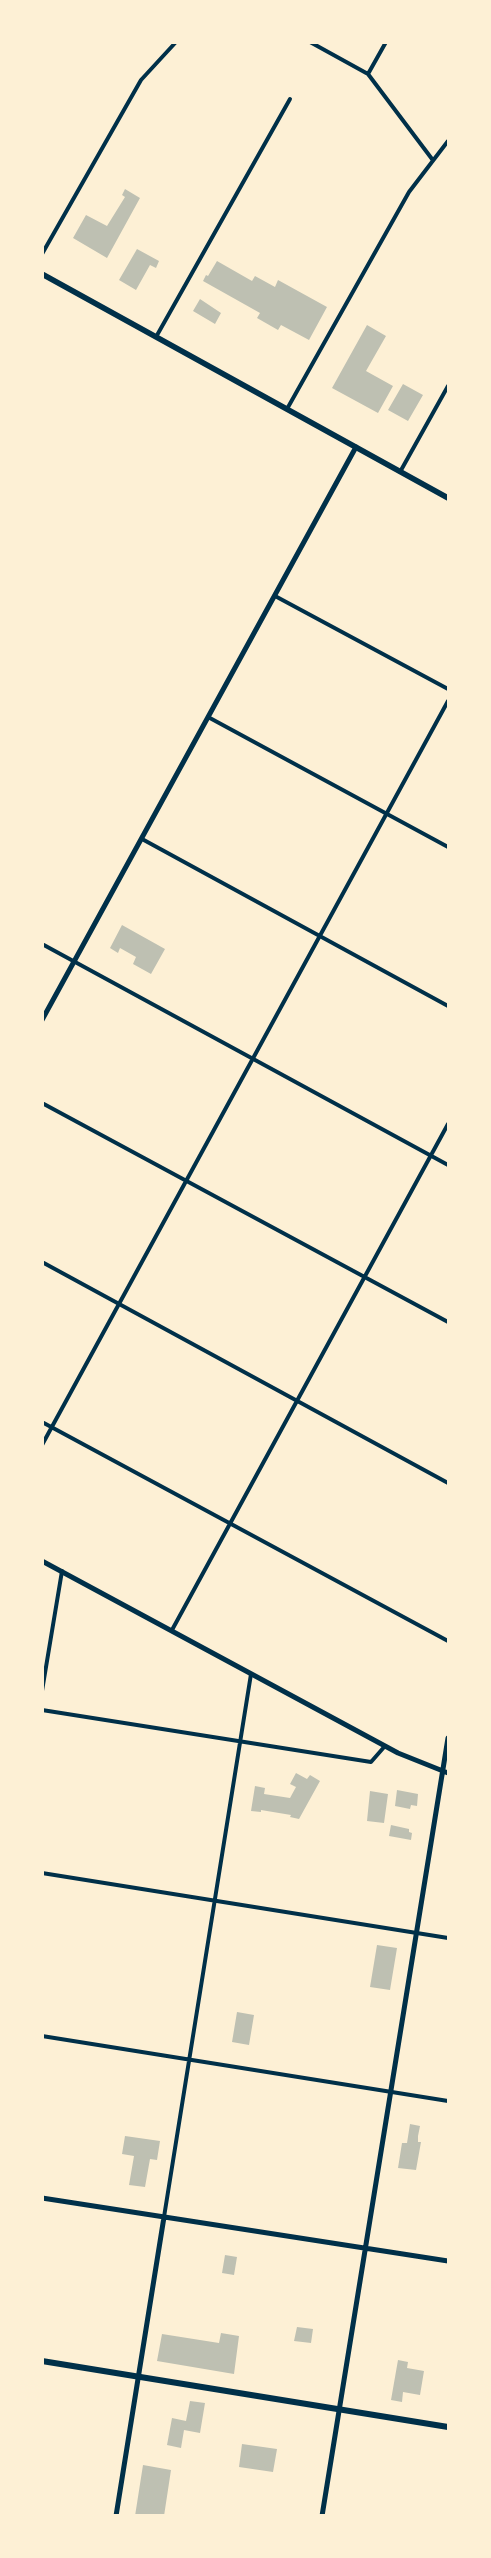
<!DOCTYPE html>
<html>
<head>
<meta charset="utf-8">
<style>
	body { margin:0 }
	#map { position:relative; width:491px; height:2558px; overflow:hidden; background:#fdf0d5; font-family:Bitter,serif }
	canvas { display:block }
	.frame { position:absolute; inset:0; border:44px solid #fdf0d5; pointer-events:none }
</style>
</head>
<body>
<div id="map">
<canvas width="491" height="2558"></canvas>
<div class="frame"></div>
</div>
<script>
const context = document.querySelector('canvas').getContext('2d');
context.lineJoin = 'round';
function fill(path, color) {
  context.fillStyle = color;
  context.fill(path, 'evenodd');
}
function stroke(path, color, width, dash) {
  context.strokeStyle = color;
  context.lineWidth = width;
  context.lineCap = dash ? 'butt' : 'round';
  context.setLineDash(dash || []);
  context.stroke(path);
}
fill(new Path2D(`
	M125,189L140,198L107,258L73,238L86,215L107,226L125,197L122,195Z
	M137,249L159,261L156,268L150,265L136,290L119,280Z
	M217,261L252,281L255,276L275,287L278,280L327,307L309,340L281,325L278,330L257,318L260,313L203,281L206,275L208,276Z
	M200,299L221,313L215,324L193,311Z
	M367,325L386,336L366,371L393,386L378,413L332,388Z
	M403,384L423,395L408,421L388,410Z
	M122,925L165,949L151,974L133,964L136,957L120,948L118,953L110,948Z
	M296,1773L307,1779L310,1775L320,1781L299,1819L290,1817L291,1815L261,1810V1812L251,1811L255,1786L265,1788L264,1794L290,1798L296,1787L290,1784Z
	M397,1790L418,1794L417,1806L411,1805L410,1809L395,1806Z
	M370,1791L388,1794L384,1823L367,1821Z
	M391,1825L409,1829V1832L412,1833L411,1840L389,1836Z
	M377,1945L397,1948L390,1990L370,1987Z
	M237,2012L254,2015L249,2045L232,2042Z
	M410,2124L420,2126L418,2136V2142H421L416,2170L398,2168L402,2143H407Z
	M125,2136L160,2141L157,2160L150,2159L145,2187L129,2185L134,2156L122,2154Z
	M225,2255L237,2257L234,2275L222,2273Z
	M297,2327L313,2329L311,2343L294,2341Z
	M221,2333L239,2336L234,2374L157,2361L162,2334L219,2343Z
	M398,2360L408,2362L407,2368L424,2371L420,2395L403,2392L402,2402L391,2400Z
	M190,2401L205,2403L200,2433L184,2430L181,2448L167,2445L172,2418L186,2421Z
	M242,2444L277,2449L273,2472L239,2467Z
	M143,2465L171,2470L164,2516H135Z`), '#bec0b2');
stroke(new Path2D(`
	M310,42L368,74L432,159
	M368,74L386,42
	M42,254L141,80L176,42
	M156,337L290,99
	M287,409L409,192L448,141
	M400,472L448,386
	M275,596L448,689
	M208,717L448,847
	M142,839L448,1006
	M42,944L448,1165
	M42,1103L448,1322
	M42,1262L448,1483
	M42,1422L448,1641
	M42,1445L448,701
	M172,1630L448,1124
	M42,1691L62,1571
	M42,1710L371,1762L385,1746
	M42,1873L448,1938
	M42,2036L448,2101
	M164,2217L251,1674`), '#003049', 4);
stroke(new Path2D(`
	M42,1020L356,447
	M42,1561L398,1753L448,1773
	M42,2198L448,2261
	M116,2516L164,2217
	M322,2516L448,1738`), '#003049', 5);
stroke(new Path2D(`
	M42,274L448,498`), '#003049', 5.5);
stroke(new Path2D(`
	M42,2361L448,2427`), '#003049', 6);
</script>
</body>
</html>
